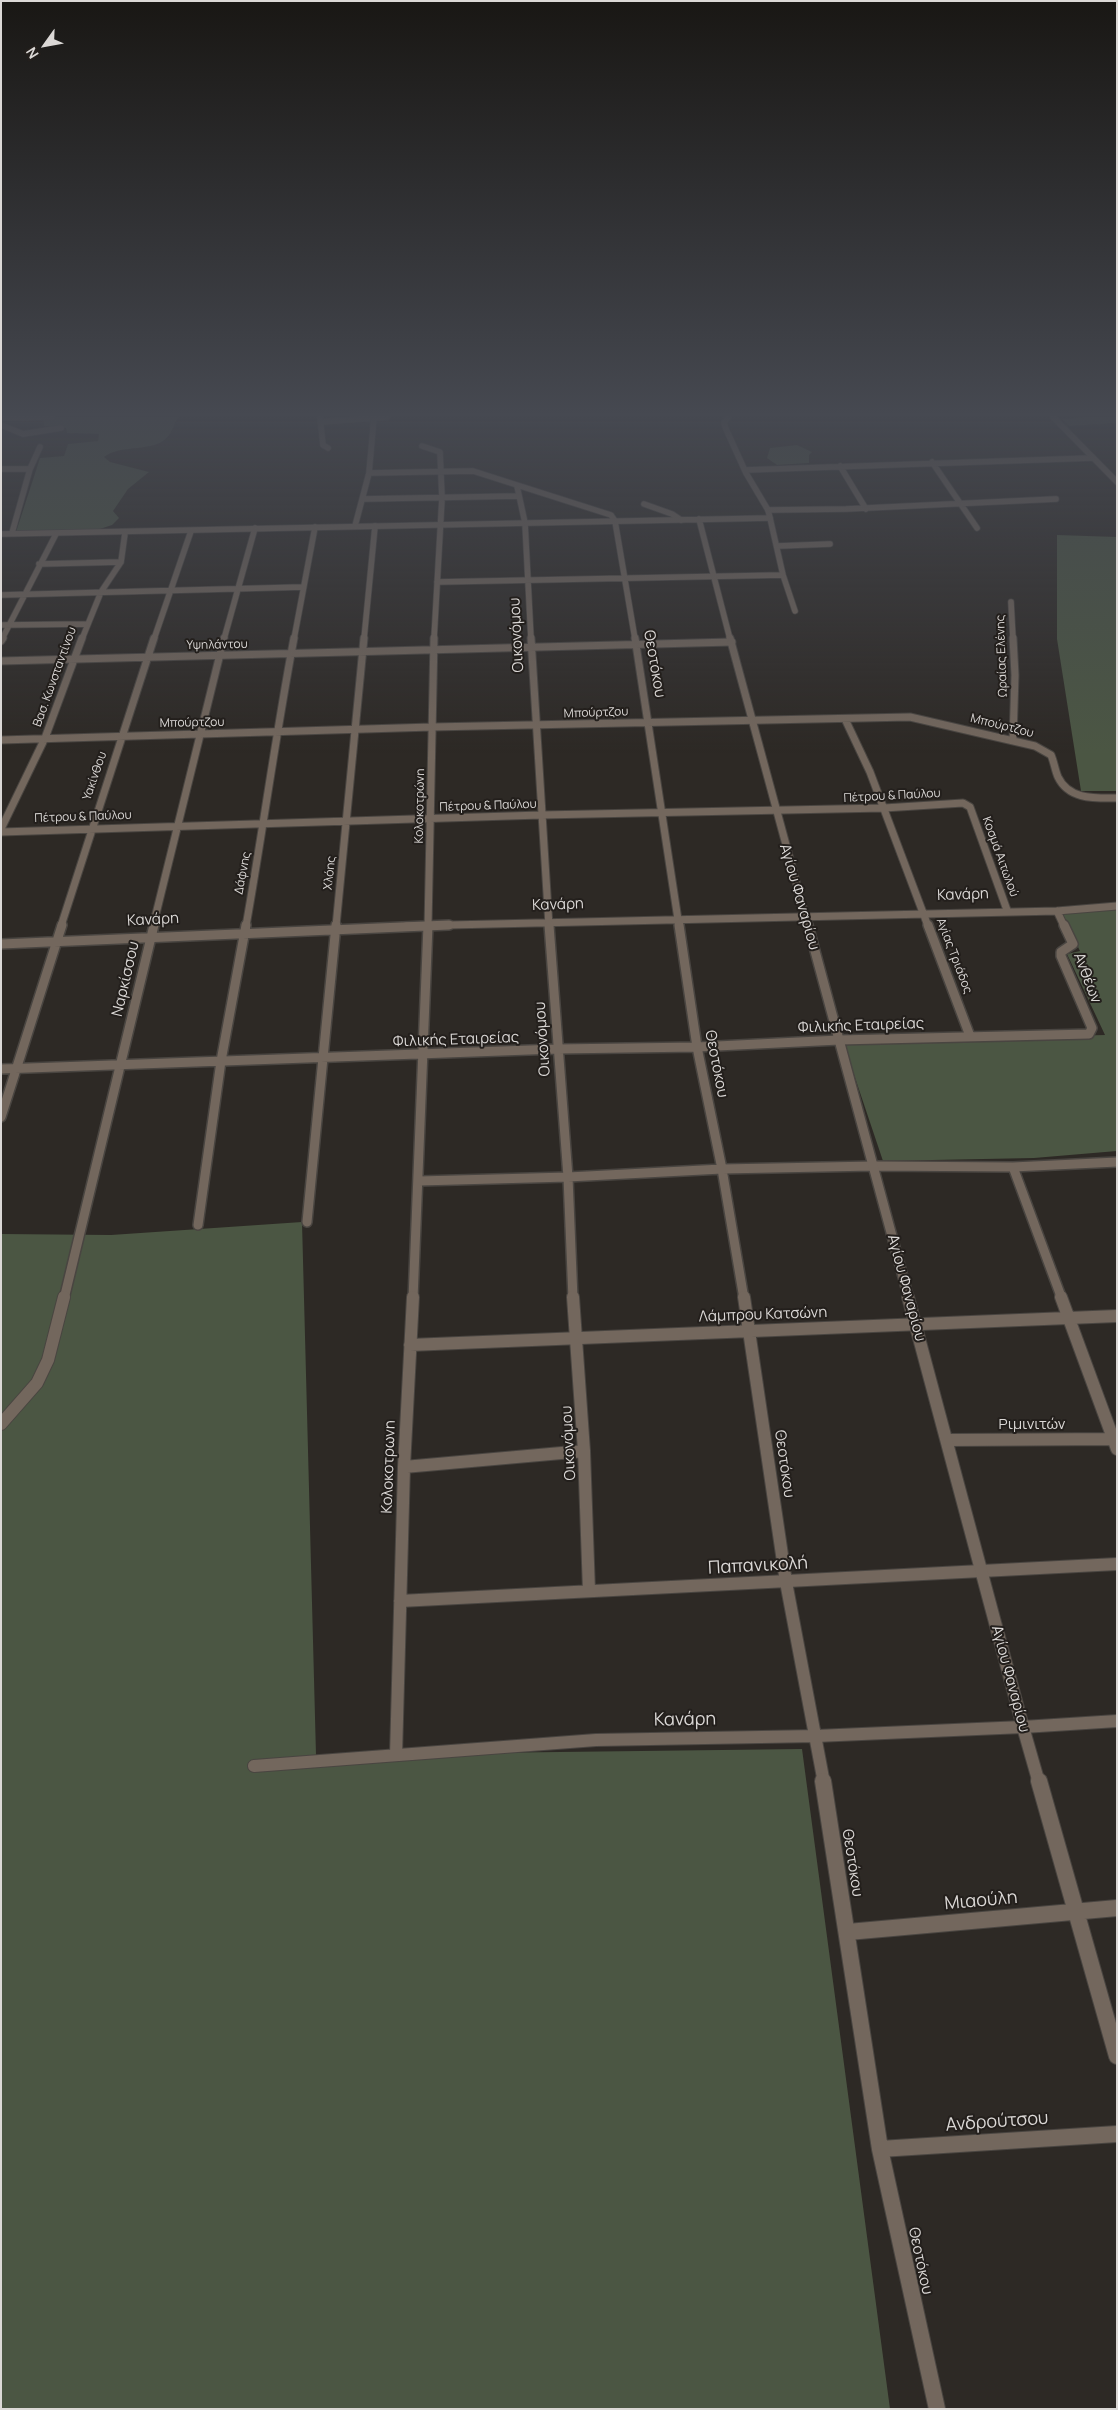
<!DOCTYPE html>
<html>
<head>
<meta charset="utf-8">
<style>
	body { margin:0 }
	#map { position:relative; width:1118px; height:2410px; overflow:hidden; background:#2d2925; font-family:Manrope,sans-serif }
	canvas { display:block }
	.frame { position:absolute; inset:0; border:2px solid #dbd8d6; pointer-events:none }
	.north { position:absolute; left:20px; top:20px; width:50px; height:50px; -webkit-text-stroke:4px #231f1c; paint-order:stroke; rotate:238deg; font-size:14px; font-weight:700; line-height:20px; text-align:center; color:#dbd8d6 }
	.north::after { content:''; display:block; margin:auto; width:18px; height:22px; background:#dbd8d6; clip-path:polygon(50% 0,100% 100%,50% 72%,0 100%) }
</style>
</head>
<body>
<div id="map">
<canvas width="1118" height="2410"></canvas>
<div class="frame"></div>
<div class="north">N</div>
</div>
<script>
const context = document.querySelector('canvas').getContext('2d');
context.lineJoin = 'round';
function fill(path, color) {
  context.fillStyle = color;
  context.fill(path, 'evenodd');
}
function stroke(path, color, width, dash) {
  context.strokeStyle = color;
  context.lineWidth = width;
  context.lineCap = dash ? 'butt' : 'round';
  context.setLineDash(dash || []);
  context.stroke(path);
}
function label(font, color, halo, rows, align = 'center') {
  context.font = font + ' Manrope,sans-serif';
  context.lineWidth = 4;
  context.setLineDash([]);
  context.textBaseline = 'middle';
  context.strokeStyle = halo;
  context.fillStyle = color;
  for (const [text, x, y, turn = 0] of rows) {
    context.save();
    context.translate(x, y);
    context.rotate((+turn || 0) * Math.PI / 180);
    context.textAlign = isNaN(turn) ? turn : align;
    if (halo) context.strokeText(text, 0, 0);
    context.fillText(text, 0, 0);
    context.restore();
  }
}
fill(new Path2D(`
	M49,417H178C175,422 173,430 169,435C156,454 122,443 104,457L110,462L149,472L128,489L113,511L119,518L112,525L100,529L16,532L40,458L64,456L68,444L98,441L99,434L67,433L66,428L44,426V420Z
	M1089,417H1117V423L1069,426L1062,419Z
	M797,445L812,452L809,455V463L777,465L767,458L770,448Z
	M1057,535L1117,537V791H1081L1057,639Z
	M1117,909V1151L1034,1158L883,1161L843,1042L1105,1035L1067,954L1080,951L1060,911Z
	M302,1222L316,1755L802,1749L890,2409H1V1234L111,1235Z`), '#4b5643');
const minorFar4 = new Path2D(`
	M320,417L323,445L328,448
	M1,418L52,417
	M320,422L387,417
	M1,425L23,434L61,428
	M422,446L440,452L442,498L434,639
	M932,462L977,528
	M840,466L866,509
	M1,469H30
	M745,470L1092,458
	M369,473L473,471L611,515L615,521L635,639
	M517,486L525,523L531,639
	M363,499L518,496
	M644,504L672,514L681,520
	M768,510L846,509L1056,499
	M770,518L783,575L795,611
	M355,526L369,473L374,417
	M12,533L30,469L40,447
	M778,546L830,544
	M39,564L121,562
	M437,582L783,575
	M1,595L303,587
	M1011,602L1013,639
	M3,625L87,624
	M2,639L56,534
	M82,639L101,592L121,562L125,533
	M154,639L191,531
	M224,639L255,528
	M294,639L315,527
	M364,639L375,526`);
const minorFar3 = new Path2D(`
	M531,638L549,926
	M635,638L679,926
	M1013,638L1015,675L1013,740
	M1,641L3,638
	M1,661L732,642
	M845,719L870,772L928,926
	M1,740L432,727L910,717L1035,746L1051,755C1054,762 1055,770 1058,777C1069,800 1095,798 1117,798
	M1,829L45,738L82,638
	M1,832L541,815L884,808L963,803L970,807L1007,910
	M1057,911L1064,926
	M61,926L154,638
	M153,926L224,638
	M246,926C263,830 276,733 294,638
	M336,926L364,638
	M406,926L1057,911L1117,906
	M428,926L434,638`);
const minorFar2 = new Path2D(`
	M549,925L568,1177L573,1299
	M679,925L697,1047L722,1169L744,1299
	M928,925L970,1036
	M1,944L449,925
	M1,1069L557,1049L697,1047L839,1040L1089,1034L1092,1028L1061,956V952L1073,944L1064,925
	M1,1117L62,925
	M1013,1167L1062,1299
	M419,1181L568,1177L722,1169L874,1166L1013,1167L1117,1162
	M307,1222L336,925
	M198,1225L221,1061L246,925
	M64,1299L154,925
	M413,1299L428,925`);
const minorFar1 = new Path2D(`
	M573,1297L584,1451L589,1591
	M744,1297L786,1582L824,1783
	M1061,1297L1117,1449
	M410,1345L1117,1316
	M1,1424L37,1383L48,1360L64,1297
	M947,1440L1117,1439
	M404,1467L584,1451
	M400,1601L1117,1564
	M396,1755L404,1467L413,1297
	M254,1766L596,1740L816,1736L1023,1727L1039,1783`);
const minor = new Path2D(`
	M823,1781L880,2149L937,2409
	M1039,1781L1117,2056
	M848,1932L1117,1908
	M880,2149L1117,2134`);
const tertiaryFar3 = new Path2D(`
	M1053,417L1117,482
	M699,519L730,639
	M1,534L770,518L768,510L746,473L726,429L724,423L728,417`);
const tertiaryFar2 = new Path2D(`
	M730,638L808,926`);
const tertiaryFar1 = new Path2D(`
	M808,925L909,1299`);
const tertiary = new Path2D(`
	M908,1297L1023,1727L1117,1721`);
stroke(minorFar4, '#494541', 7);
stroke(minorFar3, '#494541', 9);
stroke(minorFar2, '#494541', 12);
stroke(minorFar1, '#494541', 14);
stroke(minor, '#494541', 18);
stroke(tertiaryFar3, '#494541', 7);
stroke(tertiaryFar2, '#494541', 9);
stroke(tertiaryFar1, '#494541', 12);
stroke(tertiary, '#494541', 14);
stroke(minorFar4, '#73675d', 5.5);
stroke(minorFar3, '#73675d', 7);
stroke(minorFar2, '#73675d', 9);
stroke(minorFar1, '#73675d', 12);
stroke(minor, '#73675d', 16);
stroke(tertiaryFar3, '#73675d', 5.5);
stroke(tertiaryFar2, '#73675d', 7);
stroke(tertiaryFar1, '#73675d', 9);
stroke(tertiary, '#73675d', 12);
const sky = context.createLinearGradient(0, 0, 0, 754);
sky.addColorStop(0, '#191714');
sky.addColorStop(0.55, '#464951');
sky.addColorStop(1, '#46495100');
context.fillStyle = sky;
context.fillRect(0, 0, 1118, 754);
label('12px', '#dbd8d6', '#231f1c', [
	["Υψηλάντου",217,645,-1],
	["Ωραίας Ελένης",1002,656,-92],
	["Βασ. Κωνσταντίνου",55,677,-70],
	["Μπούρτζου",596,713,-2],
	["Μπούρτζου",192,723,-1],
	["Μπούρτζου",1002,726,14],
	["Υακίνθου",95,776,-71],
	["Πέτρου & Παύλου",892,796,-3],
	["Κολοκοτρώνη",420,806,-89],
	["Πέτρου & Παύλου",488,806,-2],
	["Πέτρου & Παύλου",83,817,-2],
	["Κοσμά Αιτωλού",1000,857,70],
	["Δάφνης",243,873,-79],
	["Χλόης",330,873,-84],
	["Αγίας Τριάδος",954,956,69]
]);
label('15px', '#dbd8d6', '#231f1c', [
	["Οικονόμου",517,635,-93],
	["Θεοτόκου",654,664,80],
	["Κανάρη",963,895,-2],
	["Αγίου Φαναρίου",799,897,74],
	["Κανάρη",558,905,-2],
	["Κανάρη",153,920,-3],
	["Ανθέων",1087,978,69],
	["Ναρκίσσου",126,979,-77],
	["Φιλικής Εταιρείας",861,1026,-2],
	["Οικονόμου",543,1039,-94],
	["Φιλικής Εταιρείας",456,1040,-2],
	["Θεοτόκου",716,1064,79],
	["Αγίου Φαναρίου",906,1288,75],
	["Λάμπρου Κατσώνη",763,1315,-2],
	["Ριμινιτών",1032,1425],
	["Οικονόμου",569,1443,-93],
	["Θεοτόκου",784,1464,82],
	["Κολοκοτρωνη",389,1467,-88],
	["Αγίου Φαναρίου",1010,1679,75],
	["Θεοτόκου",852,1863,81],
	["Θεοτόκου",920,2261,78]
]);
label('18px', '#dbd8d6', '#231f1c', [
	["Παπανικολή",758,1566,-3],
	["Κανάρη",685,1720,-1],
	["Μιαούλη",981,1901,-5],
	["Ανδρούτσου",997,2122,-4]
]);
</script>
</body>
</html>
